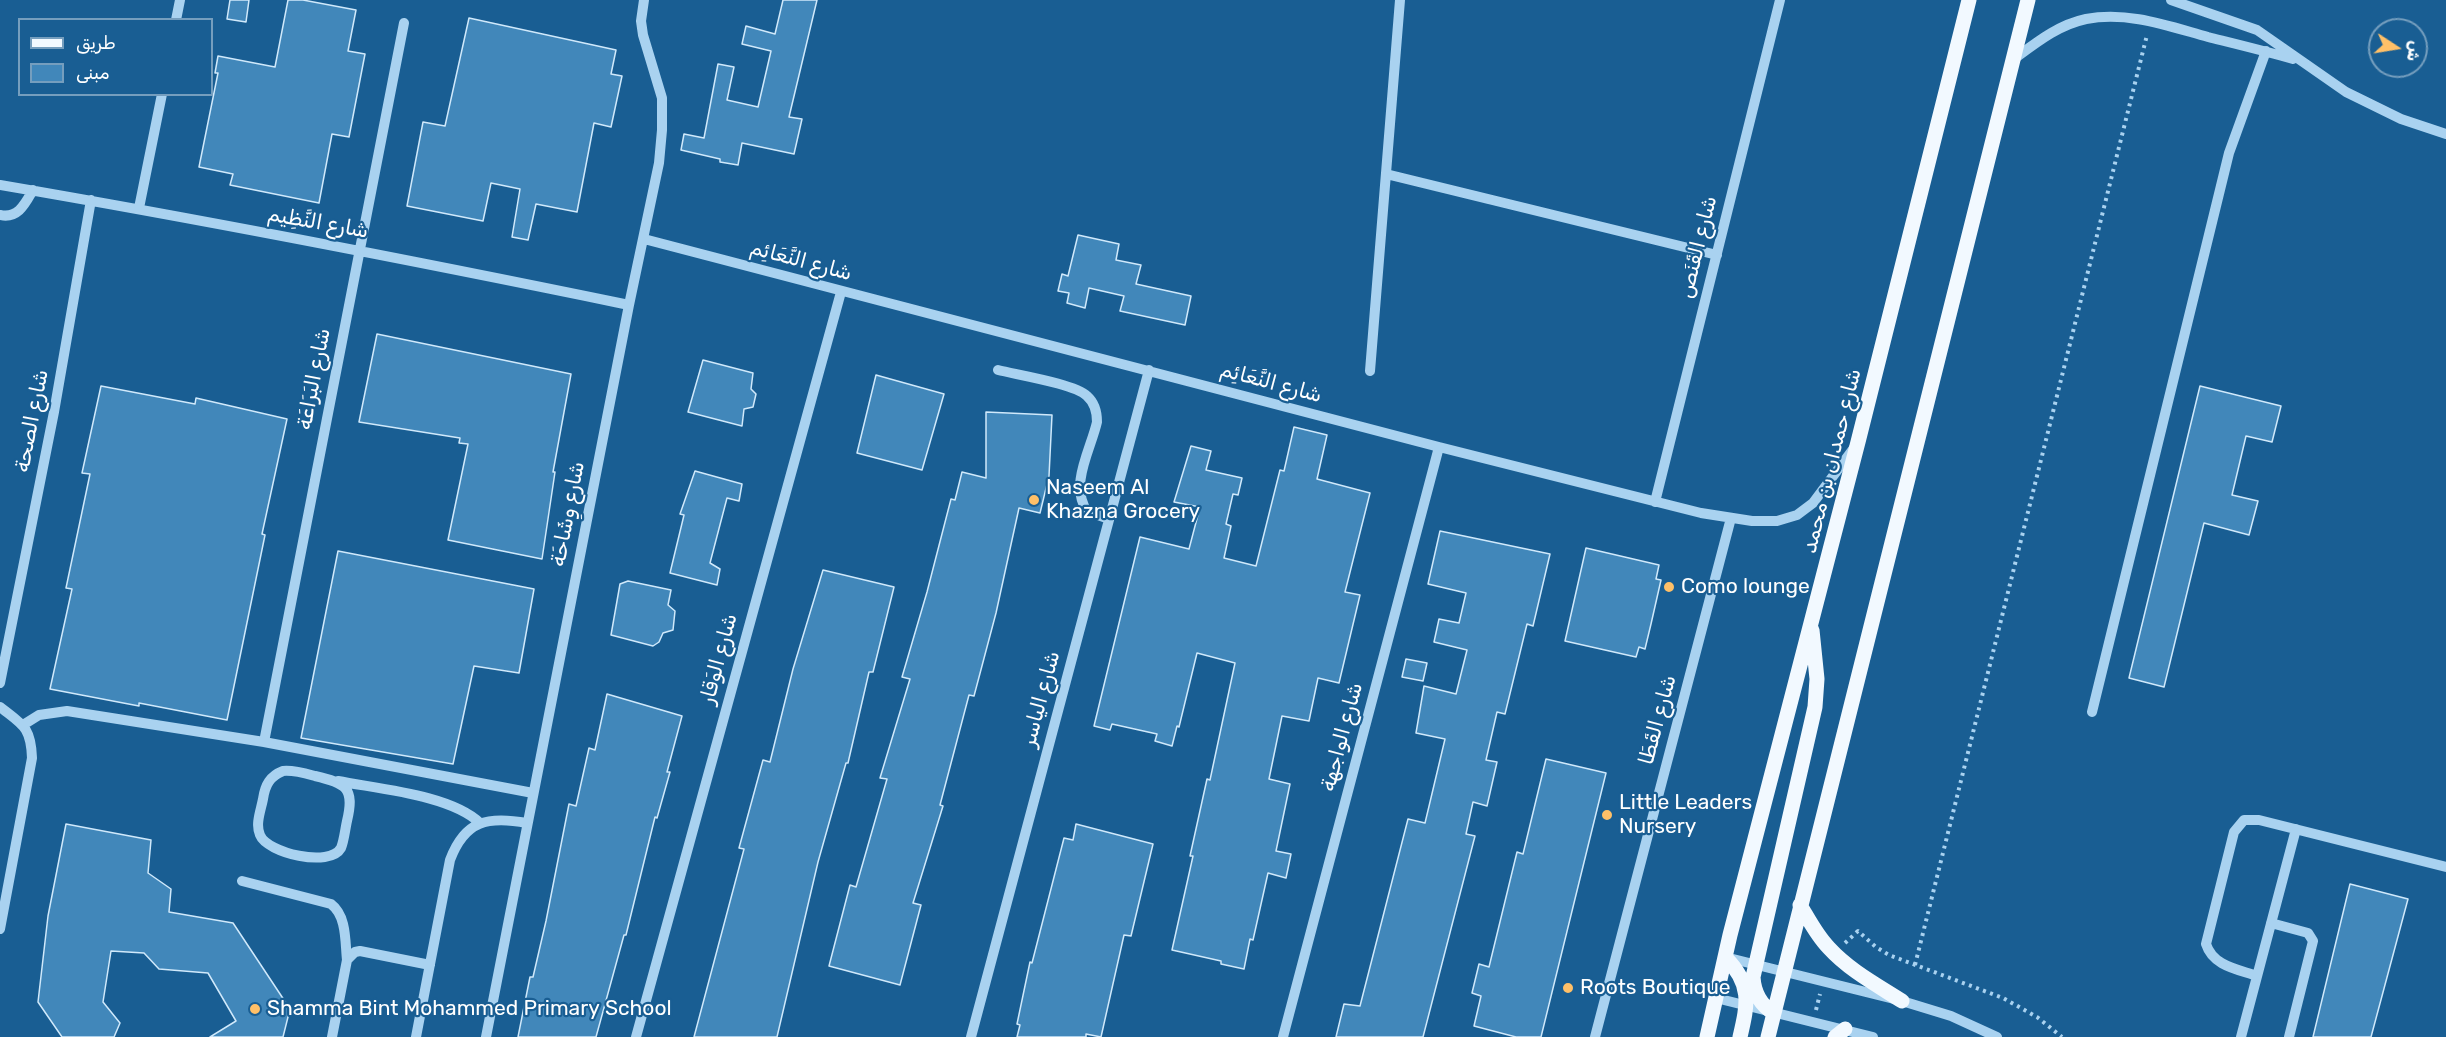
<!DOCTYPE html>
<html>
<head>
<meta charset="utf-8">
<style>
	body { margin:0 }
	#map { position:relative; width:2446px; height:1037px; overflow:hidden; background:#195e93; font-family:Rubik,"Noto Sans Arabic",sans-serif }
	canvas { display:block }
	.legend { position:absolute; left:18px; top:18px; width:195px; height:78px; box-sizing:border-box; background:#195e93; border:2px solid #759ebe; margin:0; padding:8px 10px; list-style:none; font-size:18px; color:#fff }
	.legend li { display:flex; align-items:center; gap:12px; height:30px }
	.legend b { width:30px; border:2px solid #759ebe }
	.north { position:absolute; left:2368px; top:18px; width:60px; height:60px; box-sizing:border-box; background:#195e93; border:2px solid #759ebe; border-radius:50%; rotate:102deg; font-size:16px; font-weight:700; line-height:24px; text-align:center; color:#fff }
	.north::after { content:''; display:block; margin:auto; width:21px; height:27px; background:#ffc068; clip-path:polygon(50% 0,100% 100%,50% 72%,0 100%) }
</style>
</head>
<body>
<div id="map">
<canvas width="2446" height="1037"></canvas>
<ul class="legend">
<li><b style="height:8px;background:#f2f9ff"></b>طريق</li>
<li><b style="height:16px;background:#4187ba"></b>مبنى</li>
</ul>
<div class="north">ش</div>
</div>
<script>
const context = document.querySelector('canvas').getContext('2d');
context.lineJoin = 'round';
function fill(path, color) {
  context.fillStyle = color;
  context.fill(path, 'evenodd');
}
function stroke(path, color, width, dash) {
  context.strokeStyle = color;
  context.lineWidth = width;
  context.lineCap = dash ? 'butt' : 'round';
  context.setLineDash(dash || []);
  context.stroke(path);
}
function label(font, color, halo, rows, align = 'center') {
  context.font = font + ' Rubik,"Noto Sans Arabic",sans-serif';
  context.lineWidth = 4.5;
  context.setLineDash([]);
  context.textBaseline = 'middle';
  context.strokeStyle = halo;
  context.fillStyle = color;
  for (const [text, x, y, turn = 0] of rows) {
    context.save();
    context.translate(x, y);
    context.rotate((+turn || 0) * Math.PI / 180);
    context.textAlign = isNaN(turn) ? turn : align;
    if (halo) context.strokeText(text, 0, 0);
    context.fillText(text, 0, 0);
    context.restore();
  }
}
const building = new Path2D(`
	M230,0H249L246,22L227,19Z
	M288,0H303L356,10L348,51L365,54L349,137L332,134L319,203L230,185L233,174L199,167L218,73H215L218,56L275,67Z
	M783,0H817L789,117L802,119L794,154L742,143L738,165L720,162V159L681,150L684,134L704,138L718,64L734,67L727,100L758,107L771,51L742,44L746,26L775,34Z
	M469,18L616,50L611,74L622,76L611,127L594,123L577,212L536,204L528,240L512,237L520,189L491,183L483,221L407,206L423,122L445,126Z
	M1078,235L1119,244L1116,260L1141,265L1136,284L1191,296L1185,325L1120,311L1124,296L1089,288L1085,308L1067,303L1069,293L1058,291L1062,274L1068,276Z
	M377,334L571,374L553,472H555L542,559L448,540L468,444L459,443L460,438L359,422Z
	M703,360L753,373L751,389L756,394L753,407L744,409L742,426L688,412Z
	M876,375L944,394L922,470L857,453Z
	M101,386L195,404L196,398L287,419L262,534L265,535L227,720L139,703V706L50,689L72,589L66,588L90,474L82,473Z
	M2200,386L2281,406L2272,442L2246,436L2232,495L2258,501L2249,535L2204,523L2164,687L2129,678Z
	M986,412L1052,415L1049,476L1040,513L1019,508L996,613L974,696L969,695L940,805L943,806L913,903L921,905L900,985L829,966L850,885L856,887L887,779L880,778L910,679L902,677L927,592L951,499L955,500L962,472L986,478Z
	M1294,427L1327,435L1317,479L1370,493L1345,592L1360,595L1339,683L1318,678L1309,721L1282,716L1269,779L1290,784L1276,851L1291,854L1286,878L1268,873L1253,940L1250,939L1244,969L1221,964V961L1172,950L1193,856H1190L1207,779L1210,780L1235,663L1197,653L1179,727L1177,726L1172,746L1155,741L1157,734L1112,724L1110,730L1094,726L1140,537L1189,549L1200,507L1174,502L1191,446L1211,451L1206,470L1242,478L1238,495L1233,494L1226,524L1231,526L1224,558L1256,566L1280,470L1284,471Z
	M695,471L742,484L739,501L727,498L710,563L720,569L717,585L670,573L684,515L680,514Z
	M1440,531L1550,554L1533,626L1527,624L1505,714L1497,712L1486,760L1497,762L1487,806L1473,802L1466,834L1475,836L1423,1037H1336L1344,1004L1360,1006L1408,819L1425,823L1445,739L1416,733L1424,686L1456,694L1467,650L1434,642L1439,619L1459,623L1466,593L1428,584Z
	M1586,548L1659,565L1656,579L1661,580L1651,624L1645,649L1639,647L1636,657L1565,641Z
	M338,551L534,589L519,673L474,666L453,764L301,738Z
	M823,570L894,587L873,672H869L848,763H846L818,862L777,1037H694L744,849L739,848L763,760L770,762L793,669Z
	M628,581L671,590L668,605L675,611L673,630L663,633L659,642L653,646L611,635L620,584Z
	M1406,659L1427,663L1423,681L1402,677Z
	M607,694L682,716L667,772H670L657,818L655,817L626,935H624L596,1037H518L530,977H533L546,921L569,804L576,806L589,748L595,750Z
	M1546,759L1606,773L1541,1037H1516L1474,1026L1481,996L1472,993L1479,964L1489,967L1517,852L1523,854Z
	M66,824L151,840L148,873L171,889L169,912L233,923L290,1009L283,1037H210L236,1021L208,973L159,969L144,953L111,951L103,1002L120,1023L114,1037H62L38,1002L48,916Z
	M1076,824L1153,844L1131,936L1124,935L1101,1037L1086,1034V1037H1017L1020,1025L1017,1024L1030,962L1032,963L1064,838L1073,840Z
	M2350,884L2408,899L2371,1037H2313Z`);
fill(building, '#4187ba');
stroke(building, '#d0e9fb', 1.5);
stroke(new Path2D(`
	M1845,943L1858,931L1876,947L1889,955L2003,998L2037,1017L2062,1037
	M1915,965L2147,35
	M1816,1010L1820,994`), '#a9d2f0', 4, [3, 4.5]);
stroke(new Path2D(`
	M2171,0L2257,30L2346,92L2401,119L2446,134
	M176,20L180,0
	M2014,59C2037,42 2058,25 2086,19C2128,11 2168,26 2208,37C2236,44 2265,51 2293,59
	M1386,174L1717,255
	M0,185C210,221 420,262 629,305
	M139,208L162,94
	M0,215C18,219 25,204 33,190
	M644,239L1439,447L1701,513L1752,521H1777L1797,515L1813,503L1854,448
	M998,370C1018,375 1075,384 1087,396C1095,403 1097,412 1097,422C1091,449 1069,485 1087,511L1109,519
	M1370,371L1400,0
	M1655,502L1780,0
	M0,683L54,412L91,200
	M0,707C23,725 31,727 32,758L0,929
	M2092,712L2229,153L2266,51
	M23,725L39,715L67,711L264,742L533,793
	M264,742L404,23
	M283,771C294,770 304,773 315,776C346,783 355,788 347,821C345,830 344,841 341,848C330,868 267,853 260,835C255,824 261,810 263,799C265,785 270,776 283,771Z
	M338,781C379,789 451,795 480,823
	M242,881L331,904C347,916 345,942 347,960
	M2271,923L2308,933L2313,941L2289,1037
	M1725,957L1902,1001L1951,1016L1997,1037
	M2257,976C2237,969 2213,966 2206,944L2234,832L2244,820H2259L2446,867
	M1716,998L1873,1037
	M332,1037L347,960L355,952L360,951L430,965
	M416,1037L450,860C465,820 488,816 527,823
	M486,1037L629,305L659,163L662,130V98L643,35L641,21L644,0
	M636,1037L841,292
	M971,1037L1149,370
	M1283,1037L1439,447
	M1595,1037L1731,518
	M2241,1037L2296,829`), '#a9d2f0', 10);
stroke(new Path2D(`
	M1800,905C1809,920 1817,936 1829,948C1849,970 1877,985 1902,1001
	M1725,957C1752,984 1748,1003 1740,1037
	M1774,1013C1760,1005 1754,993 1753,977L1815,707L1817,679L1812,630
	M1707,1037L1730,935L1858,442L1969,0
	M1768,1037L2028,0
	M1835,1037L1845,1029`), '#f2f9ff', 15);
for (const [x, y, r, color] of [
	[1034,500,6,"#ffc068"],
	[1669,587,6,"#ffc068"],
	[1607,815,6,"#ffc068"],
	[1568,988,6,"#ffc068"],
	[255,1009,6,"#ffc068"]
]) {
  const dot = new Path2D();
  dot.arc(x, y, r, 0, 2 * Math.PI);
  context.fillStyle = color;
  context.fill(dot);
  stroke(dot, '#195e93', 2);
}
label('21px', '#fff', '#195e93', [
	["شارع النَّظِيم",318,223,10],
	["شارع القَنَص",1698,247,-76],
	["شارع النَّعَائِم",801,261,15],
	["شارع البَرَاعَة",314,379,-79],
	["شارع النَّعَائِم",1271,383,15],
	["شارع الصحة",32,421,-79],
	["شارع حمدان بن محمد",1832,461,-76],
	["شارع وِشَاحَة",568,514,-79],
	["شارع الوَقار",719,659,-75],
	["شارع الياسر",1041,699,-75],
	["شارع القَطَا",1658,720,-75],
	["شارع الواجهة",1342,737,-75]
]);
label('21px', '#fff', '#195e93', [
	["Naseem Al",1046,488],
	["Khazna Grocery",1046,512],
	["Como lounge",1681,587],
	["Little Leaders",1619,803],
	["Nursery",1619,827],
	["Roots Boutique",1580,988],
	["Shamma Bint Mohammed Primary School",267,1009]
], 'left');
</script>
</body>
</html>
